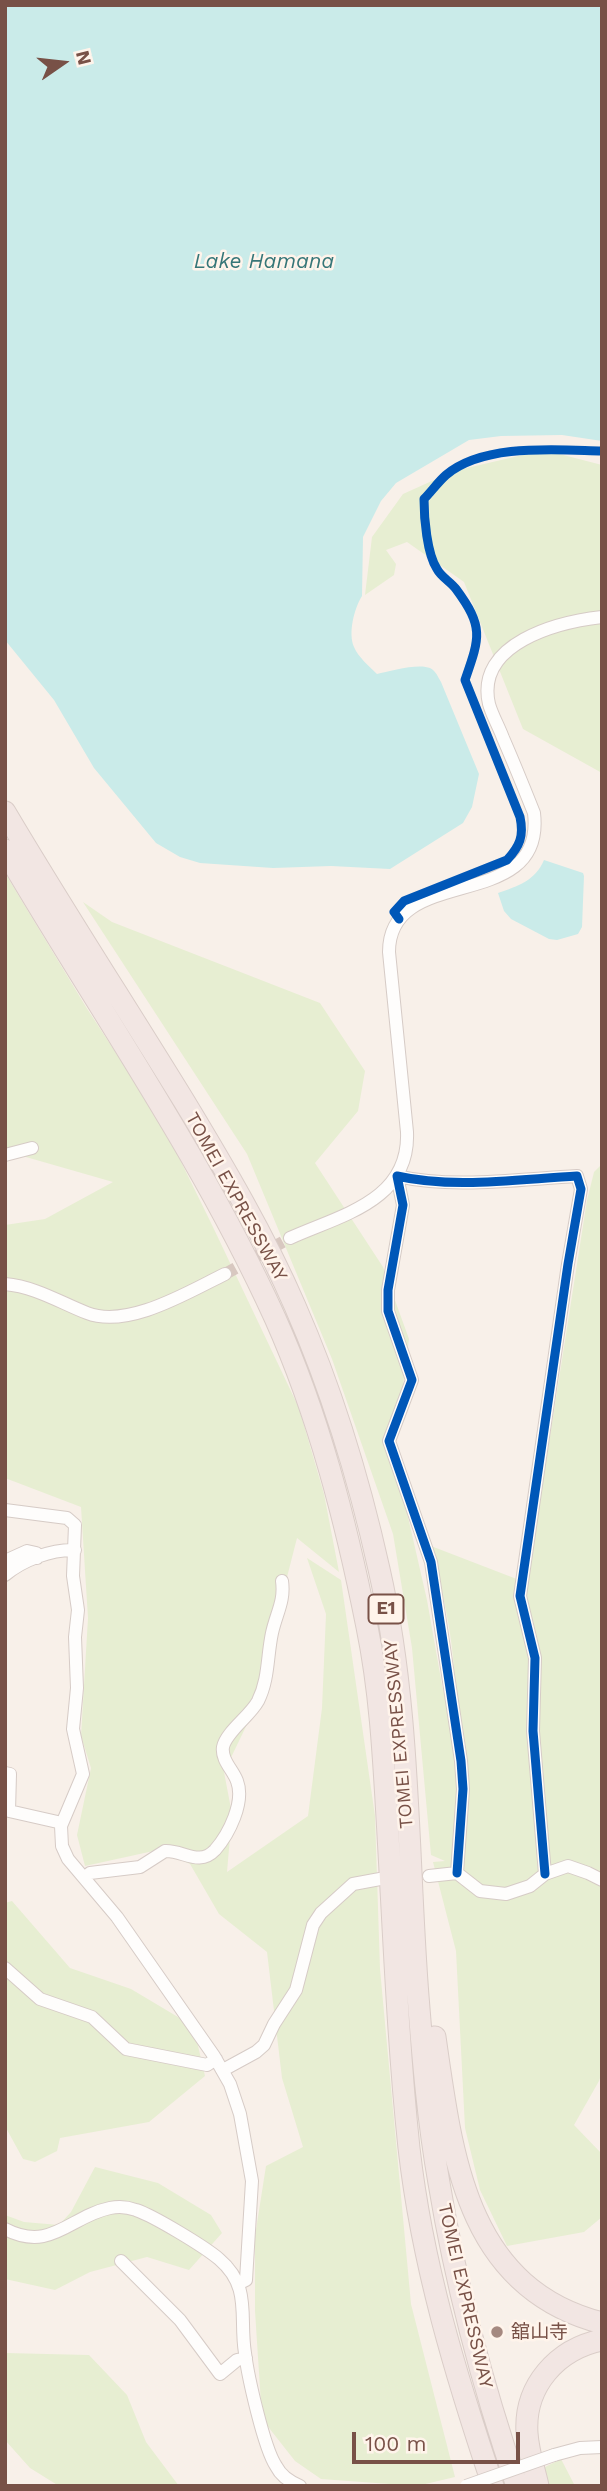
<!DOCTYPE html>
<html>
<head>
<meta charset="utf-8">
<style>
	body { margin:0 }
	#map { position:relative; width:607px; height:2491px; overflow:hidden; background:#f8f0e9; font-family:"Work Sans",sans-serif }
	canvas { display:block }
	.frame { position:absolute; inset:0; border:7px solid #785147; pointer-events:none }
	.north { position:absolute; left:28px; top:28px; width:70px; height:70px; -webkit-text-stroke:5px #fff4eb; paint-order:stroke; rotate:76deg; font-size:19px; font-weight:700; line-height:28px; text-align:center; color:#785147 }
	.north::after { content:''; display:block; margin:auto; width:24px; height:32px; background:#785147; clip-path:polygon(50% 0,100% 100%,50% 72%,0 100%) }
	.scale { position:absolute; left:352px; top:2432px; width:168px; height:32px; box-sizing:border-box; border:4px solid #785147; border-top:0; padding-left:9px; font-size:21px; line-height:24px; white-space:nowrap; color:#785147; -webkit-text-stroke:5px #fff4eb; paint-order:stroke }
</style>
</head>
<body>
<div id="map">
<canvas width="607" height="2491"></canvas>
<div class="frame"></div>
<div class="north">N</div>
<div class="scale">100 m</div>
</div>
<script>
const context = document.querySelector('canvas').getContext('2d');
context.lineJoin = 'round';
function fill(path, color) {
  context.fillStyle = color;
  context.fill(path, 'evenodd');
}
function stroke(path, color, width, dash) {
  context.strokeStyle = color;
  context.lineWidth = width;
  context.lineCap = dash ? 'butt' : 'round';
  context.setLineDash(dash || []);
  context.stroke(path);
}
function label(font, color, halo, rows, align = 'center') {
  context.font = font + ' "Work Sans","Noto Sans JP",sans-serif';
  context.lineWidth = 5;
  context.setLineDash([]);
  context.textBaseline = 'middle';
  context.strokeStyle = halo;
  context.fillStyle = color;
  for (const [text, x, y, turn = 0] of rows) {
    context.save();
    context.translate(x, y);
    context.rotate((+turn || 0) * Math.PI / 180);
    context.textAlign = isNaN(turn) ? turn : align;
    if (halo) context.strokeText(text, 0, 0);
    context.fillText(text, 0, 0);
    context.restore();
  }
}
fill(new Path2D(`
	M544,450L602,465V773L523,729L464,582L407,542L386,550L396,564L394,575L365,595L372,537L403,494L454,471Z
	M5,873L86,1007L164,1127L212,1225L299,1408L324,1494L339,1572L297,1538L252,1714L224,1772L232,1814L227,1872L308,1816L322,1708L326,1614L307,1558L341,1580L375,1816L380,1969L411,2304L455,2477L417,2486L321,2479L295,2461L262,2419L255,2311V2236L266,2166L303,2147L282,2078L267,1952L219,1914L190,1864L158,1850L85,1866L77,1835L91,1768L81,1736L88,1618L81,1507L5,1478V1225L45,1219L113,1182L5,1151Z
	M83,902L112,922L320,1003L365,1071L358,1111L315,1163L383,1267L409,1339L394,1456L427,1600L442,1685L452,1724C461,1666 445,1602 431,1546L527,1583L587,1200L594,1172L602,1164V2072L599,2081L574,2125L602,2154V2217L584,2232L507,2246L480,2190L465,2128L456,1951L433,1862L445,1861L431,1855L412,1648L393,1534L332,1359L247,1154Z
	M12,1901L70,1968L131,1989L183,2020L196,2037L205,2076L149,2122L60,2138L57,2151L35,2162L23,2159L5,2126V1903Z
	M95,2167L158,2183L211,2215L222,2233L189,2270L147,2257L90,2272L55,2290L5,2279V2215L24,2222L59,2225L71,2212Z
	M5,2353L89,2355L127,2395L146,2442L179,2486H59L30,2468L5,2440Z
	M561,2459L575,2486H547L541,2469Z`), '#e7eed2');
fill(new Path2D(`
	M5,5H602V441L562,435L501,436L469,440L396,483L381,501L363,537L362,596C354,609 348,633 354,647C358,657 370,667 377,674C389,671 419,663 430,668C436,671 438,677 441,682L479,774L472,807L463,823L390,869L331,866L273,868L200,863L180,857L156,843L94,768L54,700L5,640Z
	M544,860L583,873L584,876L582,927L578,934L557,940L549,939L511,919L504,911L498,893C518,886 535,881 544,860Z`), '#caebe9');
stroke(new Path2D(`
	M225,1274L290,1238`), '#d8c8c0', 12, [12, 6]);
const minor = new Path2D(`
	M5,1155L32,1148
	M290,1238C341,1215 410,1201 407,1132L389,952C389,862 546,915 534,813C524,788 514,763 503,738C499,727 492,715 489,704C475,643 558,622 602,617
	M5,1284C36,1287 59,1302 87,1313C128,1329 188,1292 225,1274
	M5,1510L67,1518L75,1525L73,1576L78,1610L75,1637L77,1688L73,1729L83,1774L61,1826L62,1846L68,1859L117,1917L214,2056L230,2084L240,2114L252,2181L246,2280L238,2284
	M5,1561L27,1551L36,1553L37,1558
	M5,1575C23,1560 52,1549 75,1550
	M5,1773L10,1774L9,1811L62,1823
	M457,1873L463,1789L461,1761L431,1562L389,1441L412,1380L388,1311V1290L403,1205L397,1176C453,1189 520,1179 577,1176L581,1189L568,1264L520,1596L535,1658L533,1731L545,1874
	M429,1876L457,1873L480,1891L506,1894L530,1886L545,1874L568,1866L588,1873L602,1880
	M84,1878L90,1873L140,1867L165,1851C183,1850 199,1867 215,1850C229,1834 245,1802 237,1781C233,1770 221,1760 223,1747C226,1732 250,1716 258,1701C269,1679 267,1656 272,1633C276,1614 285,1601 282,1581
	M5,1968L40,1999L92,2017L126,2049L207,2065L216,2059
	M223,2070L256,2052L264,2045L274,2024L296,1990L313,1925L321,1913L353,1884L380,1879
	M5,2229C51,2253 70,2216 110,2208C119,2206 128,2207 136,2210C154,2216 205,2247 219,2259C252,2287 239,2317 245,2353C248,2377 264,2448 276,2466C281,2476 290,2482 300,2486
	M121,2261L180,2320L220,2374L237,2360L246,2358
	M554,2455L580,2448L602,2447`);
const motorway = new Path2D(`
	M5,812C63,910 125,1005 184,1101C224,1167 264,1235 295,1306C332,1390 359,1479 379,1569C411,1709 407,1854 418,1996C423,2059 428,2121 439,2183C456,2286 483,2387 517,2486
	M5,850C96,1006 200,1153 275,1318C319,1416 346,1522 367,1627C381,1695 384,1766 388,1835C394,1939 398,2044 409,2148C422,2264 456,2376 493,2486
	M435,2037C452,2154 465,2288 602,2323
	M538,2486C534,2468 528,2451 527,2433C524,2386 557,2349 602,2340`);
stroke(minor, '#d6cbc6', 14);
stroke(motorway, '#dacdc8', 23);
stroke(minor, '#fefdfc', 12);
stroke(motorway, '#f2e6e3', 21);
const minorBridge = new Path2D(`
	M466,2486L554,2455`);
stroke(minorBridge, '#d6cbc6', 14, []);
stroke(minorBridge, '#fefdfc', 12);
stroke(new Path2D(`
	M399,919L394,912L404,901L507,860C520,846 524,836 520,817L465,680C480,637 484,627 456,589C451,582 441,577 437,569C427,554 424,518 424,499C431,492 438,482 446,475C484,443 556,450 602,451
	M457,1873L463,1789L461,1761L431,1562L389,1441L412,1380L388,1311V1290L403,1205L397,1176C453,1189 520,1179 577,1176L581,1189L568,1264L520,1596L535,1658L533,1731L545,1874`), '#0057b8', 9);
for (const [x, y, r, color] of [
	[497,2332,7,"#a58980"]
]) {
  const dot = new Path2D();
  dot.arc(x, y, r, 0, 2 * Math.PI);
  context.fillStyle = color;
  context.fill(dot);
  stroke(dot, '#fff4eb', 2.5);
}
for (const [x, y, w] of [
	[386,1609,35]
]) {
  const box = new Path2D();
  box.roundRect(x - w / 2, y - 14.5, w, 29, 5);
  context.fillStyle = '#fff4eb';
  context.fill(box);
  stroke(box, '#785147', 2);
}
label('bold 18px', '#785147', null, [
	["E1",386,1609]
]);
label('19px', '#785147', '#fff4eb', [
	["TOMEI EXPRESSWAY",236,1197,61],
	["TOMEI EXPRESSWAY",399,1734,-95],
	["TOMEI EXPRESSWAY",465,2296,77]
]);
label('19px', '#785147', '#fff4eb', [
	["舘山寺",511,2332]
], 'left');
label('italic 21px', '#367678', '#fff4eb', [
	["Lake Hamana",264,262]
]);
</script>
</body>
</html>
